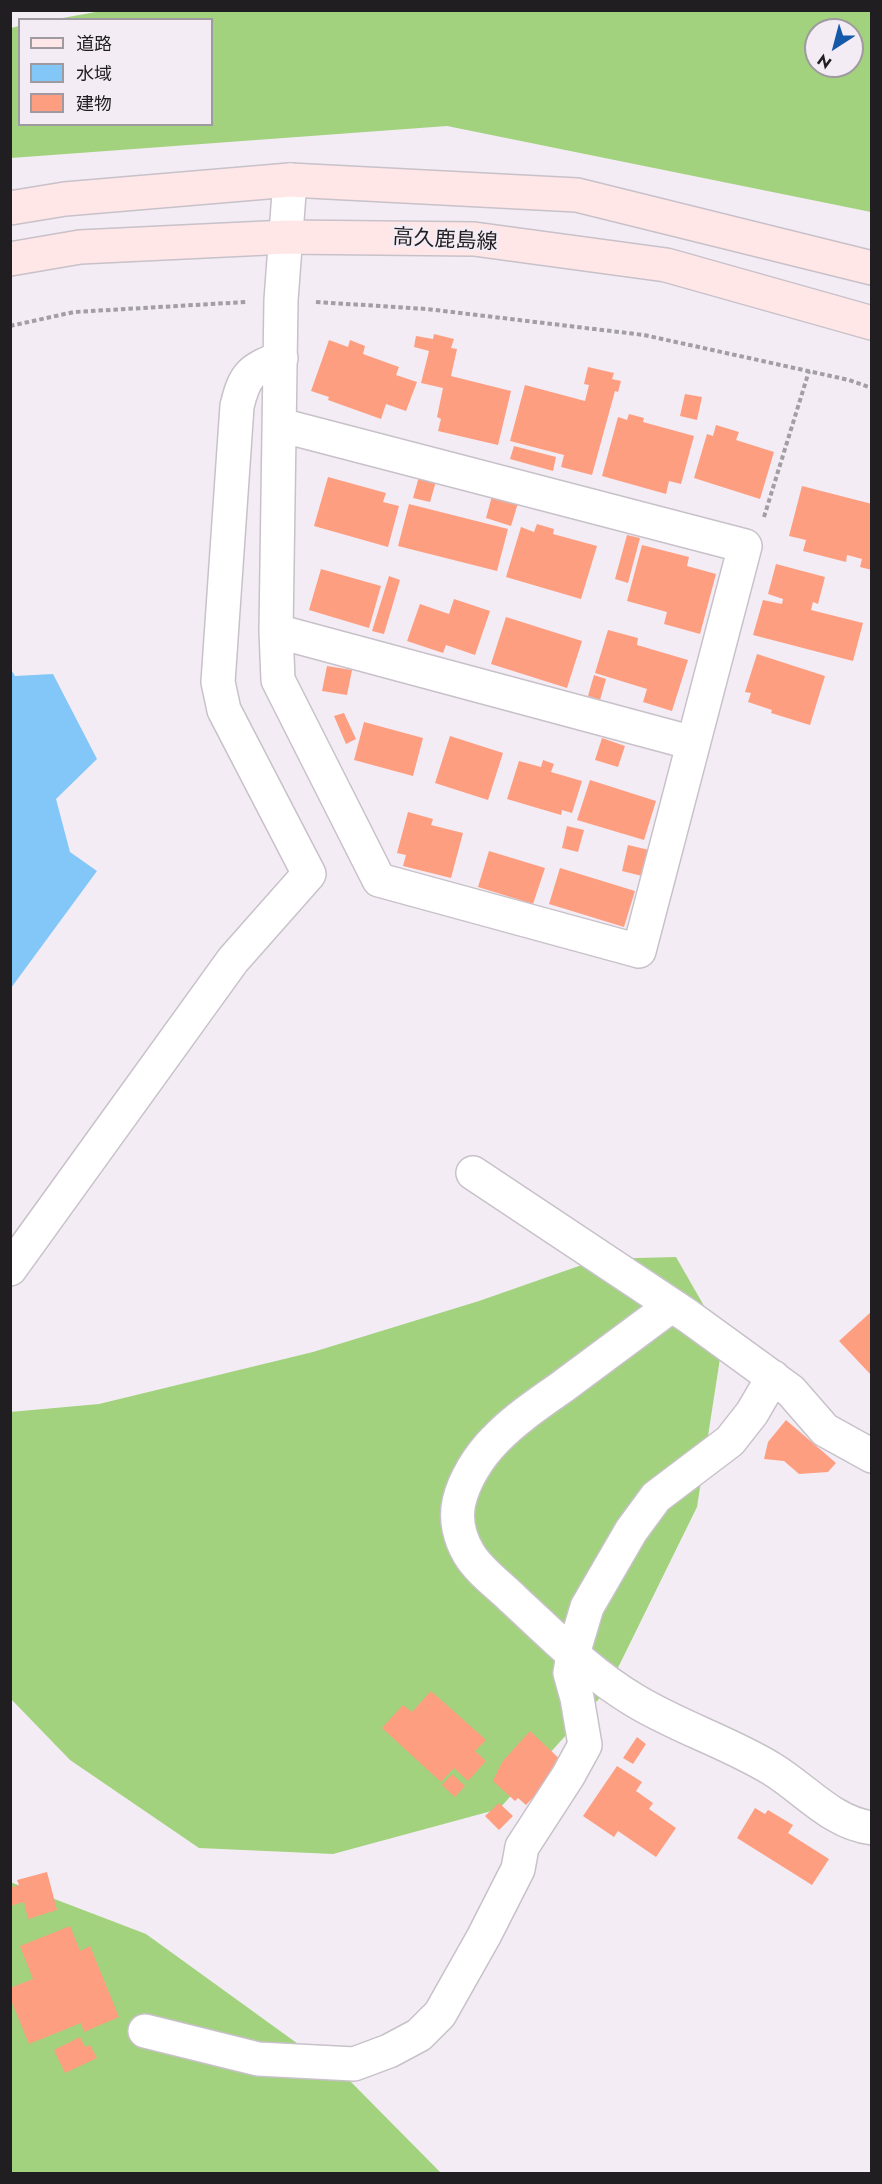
<!DOCTYPE html>
<html>
<head>
<meta charset="utf-8">
<style>
	body { margin:0 }
	#map { position:relative; width:882px; height:2184px; overflow:hidden; background:#f3ecf4; font-family:Jost,"Noto Sans JP",sans-serif }
	canvas { display:block }
	.frame { position:absolute; inset:0; border:12px solid #211e21; pointer-events:none }
	.legend { position:absolute; left:18px; top:18px; width:195px; height:108px; box-sizing:border-box; background:#f3ecf4; border:2px solid #9f9aa0; margin:0; padding:8px 10px; list-style:none; font-size:18px; color:#211e21 }
	.legend li { display:flex; align-items:center; gap:12px; height:30px }
	.legend b { width:30px; border:2px solid #9f9aa0 }
	.north { position:absolute; left:804px; top:18px; width:60px; height:60px; box-sizing:border-box; background:#f3ecf4; border:2px solid #9f9aa0; border-radius:50%; rotate:216deg; font-size:16px; font-weight:700; line-height:24px; text-align:center; color:#211e21 }
	.north::after { content:''; display:block; margin:auto; width:21px; height:27px; background:#1759a9; clip-path:polygon(50% 0,100% 100%,50% 72%,0 100%) }
</style>
</head>
<body>
<div id="map">
<canvas width="882" height="2184"></canvas>
<div class="frame"></div>
<ul class="legend">
<li><b style="height:8px;background:#ffe7e8"></b>道路</li>
<li><b style="height:16px;background:#83c7f8"></b>水域</li>
<li><b style="height:16px;background:#fe9e80"></b>建物</li>
</ul>
<div class="north">N</div>
</div>
<script>
const context = document.querySelector('canvas').getContext('2d');
context.lineJoin = 'round';
function fill(path, color) {
  context.fillStyle = color;
  context.fill(path, 'evenodd');
}
function stroke(path, color, width, dash) {
  context.strokeStyle = color;
  context.lineWidth = width;
  context.lineCap = dash ? 'butt' : 'round';
  context.setLineDash(dash || []);
  context.stroke(path);
}
function label(font, color, halo, rows, align = 'center') {
  context.font = font + ' Jost,"Noto Sans JP",sans-serif';
  context.lineWidth = 5;
  context.setLineDash([]);
  context.textBaseline = 'middle';
  context.strokeStyle = halo;
  context.fillStyle = color;
  for (const [text, x, y, turn = 0] of rows) {
    context.save();
    context.translate(x, y);
    context.rotate((+turn || 0) * Math.PI / 180);
    context.textAlign = isNaN(turn) ? turn : align;
    if (halo) context.strokeText(text, 0, 0);
    context.fillText(text, 0, 0);
    context.restore();
  }
}
fill(new Path2D(`
	M107,10L871,11V212L447,126L11,158V28L19,26L20,124H212V20L57,19ZM816,30H852V66H816Z
	M676,1257L723,1339L697,1507L607,1690L499,1809L333,1854L199,1848L70,1760L11,1699L10,1412L99,1404L313,1352L479,1301L599,1259Z
	M10,1882L146,1934L352,2083L441,2173H11Z`), '#a2d27d');
fill(new Path2D(`
	M10,668L15,676L53,674L97,759L56,799L70,852L97,871L11,988Z`), '#83c7f8');
fill(new Path2D(`
	M434,334L454,339L451,348L457,349L451,376L511,391L498,445L438,431L441,419L437,417L443,388L421,383L429,351L414,347L416,336L433,339Z
	M329,340L348,347L350,340L365,346L363,354L399,367L396,375L417,382L406,411L386,404L381,419L328,400L329,397L311,391Z
	M588,367L614,373L612,379L621,381L618,392L615,391L592,475L561,467L564,455L510,441L525,385L585,401L589,385L584,384Z
	M685,394L702,397L697,420L680,416Z
	M629,414L644,418L643,422L694,436L681,484L669,481L666,494L602,476L618,417L627,420Z
	M716,425L739,432L736,440L774,452L760,499L694,478L707,434L713,436Z
	M514,446L556,457L553,471L510,459Z
	M420,473L437,478L430,502L413,498Z
	M328,477L386,493L383,502L399,506L388,547L314,526Z
	M802,486L872,504V570L860,567L862,559L847,555L846,562L803,551L806,540L789,536Z
	M492,496L518,503L511,526L486,518Z
	M409,504L508,529L497,571L398,546Z
	M537,524L554,529L553,534L597,546L581,599L506,577L521,527L534,532Z
	M627,535L640,538L628,583L615,579Z
	M642,545L689,557L687,566L716,574L700,634L664,624L667,612L627,601Z
	M776,564L825,577L818,604L813,602L811,610L863,623L853,661L753,635L763,600L782,604L783,599L768,594Z
	M321,569L381,586L369,628L309,610Z
	M389,576L400,580L384,634L372,631Z
	M454,599L490,611L475,655L446,645L443,653L407,641L420,604L449,614Z
	M506,617L582,641L567,688L491,664Z
	M608,630L638,638L637,645L688,660L672,711L643,702L647,689L595,673Z
	M757,654L825,676L810,725L771,713L772,710L748,702L751,693L745,692Z
	M327,666L352,670L347,695L322,691Z
	M594,675L606,679L600,700L588,696Z
	M344,713L356,739L346,744L334,716Z
	M364,722L423,738L413,776L354,760Z
	M450,736L503,753L488,800L435,783Z
	M602,738L625,746L618,767L595,760Z
	M543,760L554,764L551,772L582,781L572,813L562,810L561,815L507,799L519,761L541,767Z
	M590,780L656,801L644,840L577,820Z
	M408,812L433,819L431,825L463,833L451,878L403,866L406,855L397,853Z
	M567,826L584,830L578,852L562,848Z
	M628,845L649,850L642,876L622,871Z
	M489,851L545,868L533,904L478,887Z
	M560,868L635,891L624,927L549,904Z
	M872,1311V1376L839,1341Z
	M786,1420L836,1463L828,1472L799,1474L784,1461L764,1459L768,1442Z
	M431,1691L486,1740L475,1751L486,1761L468,1781L454,1768L441,1782L382,1728L403,1705L412,1712Z
	M530,1731L565,1764L526,1805L518,1798L515,1801L493,1781L502,1762Z
	M637,1737L646,1744L633,1764L623,1758Z
	M617,1766L642,1782L636,1791L653,1803L649,1809L676,1828L656,1857L618,1831L614,1837L583,1816Z
	M452,1774L465,1786L455,1797L442,1785Z
	M499,1803L513,1816L499,1830L485,1816Z
	M755,1808L765,1814L768,1810L793,1825L788,1833L829,1859L812,1885L737,1838Z
	M47,1872L57,1910L28,1919L24,1902L10,1906V1888L19,1885L17,1880Z
	M70,1926L80,1951L90,1946L119,2017L84,2032L81,2023L29,2044L10,1998V1988L33,1979L20,1946Z
	M80,2037L85,2047L90,2045L97,2058L65,2073L54,2050Z`), '#fe9e80');
const street = new Path2D(`
	M280,425L745,546L639,951L379,880L278,680L276,631L281,300L290,180
	M276,631L693,743
	M473,1173L688,1316L761,1369L791,1391L825,1430L872,1456
	M10,1269L233,960L309,874L224,710L218,682L237,406C245,374 250,370 281,358
	M671,1306C635,1333 598,1360 562,1387C539,1403 514,1420 495,1440C479,1456 464,1480 459,1502C455,1520 460,1539 469,1554C479,1571 499,1585 513,1599C552,1635 589,1673 634,1700C678,1727 728,1742 772,1769C805,1789 832,1823 872,1828
	M145,2031L258,2059L354,2064L389,2051L419,2035L440,2014L484,1936L518,1869L522,1847L568,1776L585,1745L577,1698L570,1673L573,1654L587,1607L631,1531L656,1497L730,1441L752,1413L773,1377`);
const secondary = new Path2D(`
	M10,208L65,199L290,180L577,195L872,268
	M10,259L80,247L287,237L474,239L666,265L872,323`);
stroke(street, '#c8c1c9', 36);
stroke(secondary, '#c8c1c9', 36);
stroke(new Path2D(`
	M316,302L427,309L644,335L849,380L872,388
	M10,326L74,312L246,302
	M764,517L809,371`), '#a39ea4', 4, [4.5, 3]);
stroke(street, '#fff', 33);
stroke(secondary, '#ffe7e8', 33);
label('21px', '#211e21', '#f3ecf4', [
	["高久鹿島線",445,241,3]
]);
</script>
</body>
</html>
